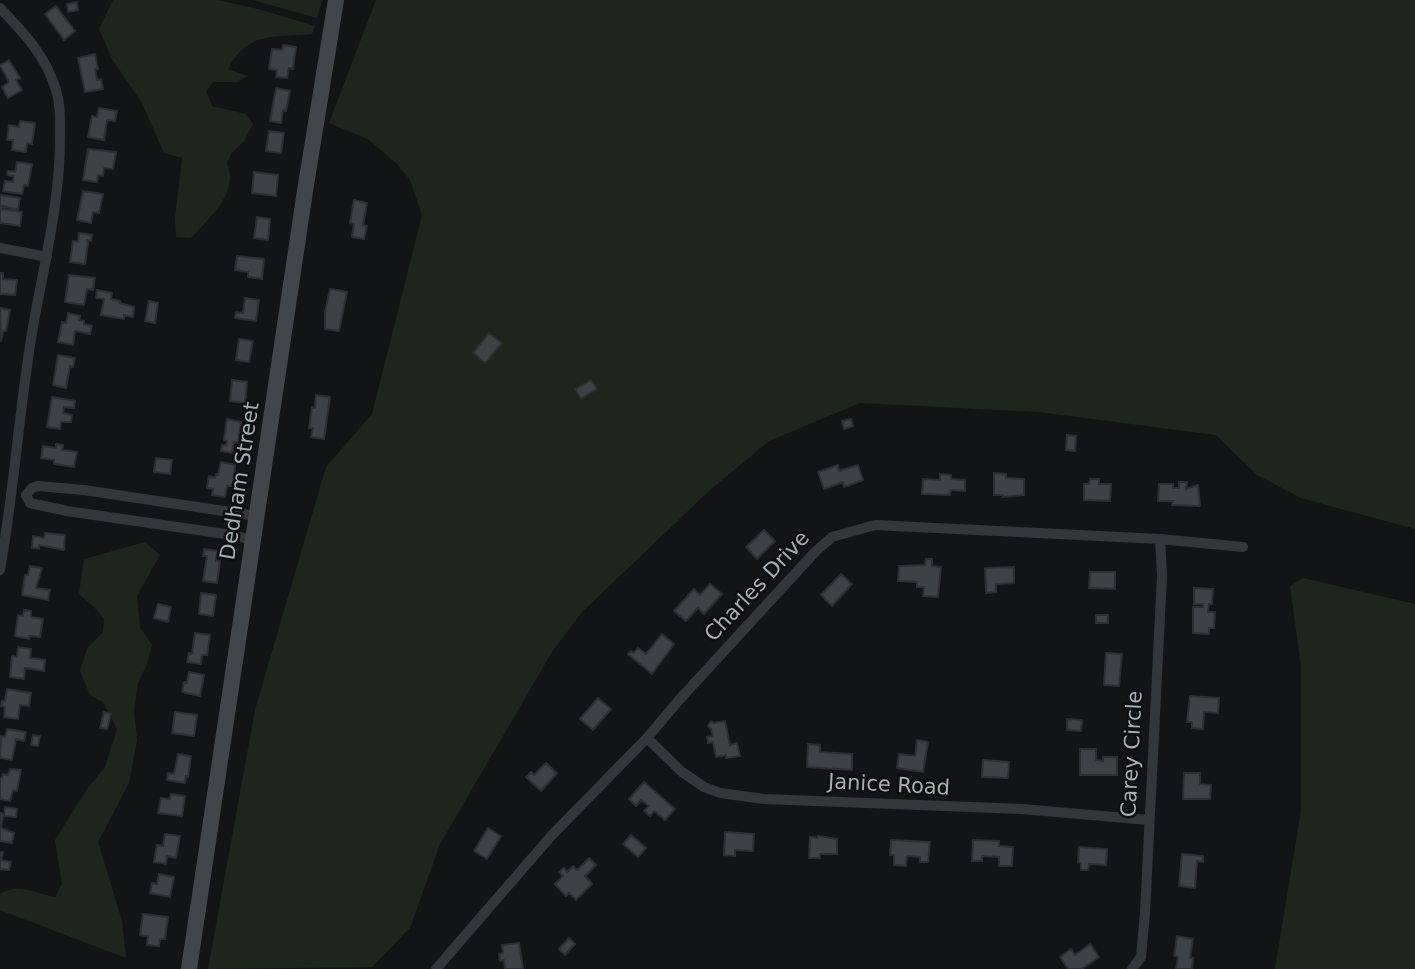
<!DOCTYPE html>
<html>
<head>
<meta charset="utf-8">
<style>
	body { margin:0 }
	canvas { display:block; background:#131415 }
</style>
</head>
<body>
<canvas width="1415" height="969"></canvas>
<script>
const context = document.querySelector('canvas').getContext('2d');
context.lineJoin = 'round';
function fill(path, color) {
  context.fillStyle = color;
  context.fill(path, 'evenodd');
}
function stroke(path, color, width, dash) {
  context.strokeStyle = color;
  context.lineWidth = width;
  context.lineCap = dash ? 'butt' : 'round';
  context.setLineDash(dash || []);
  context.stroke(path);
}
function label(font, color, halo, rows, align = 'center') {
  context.font = font + ' "DejaVu Sans",sans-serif';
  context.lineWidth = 5;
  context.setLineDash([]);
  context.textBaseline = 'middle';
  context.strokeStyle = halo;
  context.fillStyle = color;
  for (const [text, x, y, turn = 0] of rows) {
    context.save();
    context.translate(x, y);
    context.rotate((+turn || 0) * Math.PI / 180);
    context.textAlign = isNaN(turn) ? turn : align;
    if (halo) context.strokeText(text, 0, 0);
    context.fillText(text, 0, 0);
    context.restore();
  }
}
fill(new Path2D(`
	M113,0H217L258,9L315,26L312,34C275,38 248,30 228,69L248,76L238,82H213L206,91L212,106L246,114L253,124L244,141L231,154L227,163C239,193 210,217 191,238L176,237L175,218L182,158L164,153L142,103L112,59L99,29Z
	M253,0H322L317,18Z
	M376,0H1415V529L1301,498L1257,475L1216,435L1039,412L860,403L769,441L710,490L582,612L552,652L440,844L410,928L372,967L208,969L255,710L326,467L372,414L422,215L410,180L397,164L368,139L329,123Z
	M145,542L160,555L137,596L140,627L152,645L147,664L138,683L134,711L137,740L129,783L98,842L122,921L126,958L0,910V894C18,882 36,894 55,897L62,884L55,840L87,789L105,767L117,729L103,702L90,695L80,671L87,649L103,632L104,619L94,607L79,594L84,559Z
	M1303,578L1415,604V969H1275L1301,811V666L1290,586Z`), '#1e251d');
const building = new Path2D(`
	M77,2L78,10L68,12L67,4Z
	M56,6L75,31L64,40L45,14Z
	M283,45L296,47L293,69L289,68L287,78L276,77L277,70L269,69L272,49L282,50Z
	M95,54L98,69H95L97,80L101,79L103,89L85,92L78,58Z
	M9,60L20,78L16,80L22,90L8,98L2,87L9,82L0,65Z
	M276,88L290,91L286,111L283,110L281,123L270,121Z
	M99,108L117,111L115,121L107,120L104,140L88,137L92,116L97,117Z
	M20,121L35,123L32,144L27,143L26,152L12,150L13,140H7L9,125L19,127Z
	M269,131L284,133L281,153L266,151Z
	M88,149L116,152L113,169L104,168L103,176L98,175L97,182L83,180Z
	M17,162L32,164L28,186L24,185L22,194L3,191L5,181L13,182L14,176L7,175L8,171L15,172Z
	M254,172L278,175L276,196L252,193Z
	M83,191L103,194L99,213L93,212L91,223L77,220Z
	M0,195L20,198L18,210L0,205Z
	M354,200L367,203L363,225L367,226L364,239L352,237L354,224L350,223Z
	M0,206H3L2,209L22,212L20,226L0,223Z
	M257,217L270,219L268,240L254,238Z
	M79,233L92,235L91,241L87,240L88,243L85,264L70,262L73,241L78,242Z
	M237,256L264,259L262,279L248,277V272L235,270Z
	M0,273H3V279L17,280L15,295L0,294Z
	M69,275L95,278L93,290L87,289L84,305L65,302Z
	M330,289L347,292L339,331L325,329V312Z
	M97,290L112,293L111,299L120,301V303L134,307L133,317L124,315V319L101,315L104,299L96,298Z
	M245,298L259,300L256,321L235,318L236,312L243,313Z
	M149,301L158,303L155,323L145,321Z
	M0,308L10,310L6,331H3L1,341Z
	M68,313L80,316L79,320L84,321V324L92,326L90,334L75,331L73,345L58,342L62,322L66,323Z
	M489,333L502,343L485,363L473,353Z
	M239,339L253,341L249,362L236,360Z
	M58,355L75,358L73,367L70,366L66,388L53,385Z
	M232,380L247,382L245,403L230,401Z
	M591,380L597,389L581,399L575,389Z
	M316,395L330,397L324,439L311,437L313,428H309L312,407L315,408Z
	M52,397L75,401L74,408L64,407L63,413L72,415L71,422H61L60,429L47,427Z
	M227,419L241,422L238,443L234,442L232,453L221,451L222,445H226L227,441L224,440Z
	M851,419L853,426L844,429L842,421Z
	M1067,435L1076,436L1075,451L1066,450Z
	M56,444L63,445L62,450L77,452L74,467L54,464V460L41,458L43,446L56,448Z
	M156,458L172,460L170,474L154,472Z
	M221,462L235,465L234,481L231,486H227L225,497L212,495L213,489L207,488L209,476L215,478L216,474L218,475Z
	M838,465L839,471L858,465L863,480L844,487L843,482L824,489L818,472Z
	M994,473L1006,474V478L1024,479V495L1003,497V495H994Z
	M940,474L951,475V479L965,480V491L951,490L950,495L922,494L923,479L940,480Z
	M1090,479H1099V484H1111L1110,501L1084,500V484H1089Z
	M1179,482H1187L1186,489L1198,485L1200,506L1172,505L1173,501H1158L1159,484H1173V488H1179Z
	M764,530L775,541L757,559L746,547Z
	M45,533L65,535L64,550L39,545V549L32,548L33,536L44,538Z
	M204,549L217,551L216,561H220L217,583L203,581L207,556H203Z
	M926,559H932V566L941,567L938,597L923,596L924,587H917V582L898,581L899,566L925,565Z
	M30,566L42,568L36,588L50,590L48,600L22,595L25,575H28Z
	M1014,567V583L996,584V592L986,593L985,568Z
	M1090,572H1115V589L1089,588Z
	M841,574L852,584L832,606L821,595Z
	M710,584L722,594L704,614L698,608L686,621L674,611L694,589L700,595Z
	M1194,588L1213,589L1212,604H1209L1208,612H1215L1214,628H1209V634L1193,633V607H1203V604H1194Z
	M201,593L216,595L213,616L199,614Z
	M158,604L171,607L168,622L154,618Z
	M24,610L31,611V617L43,619L40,637L29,636V639L15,636L18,615L23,616Z
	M1096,615H1108V623H1096Z
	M195,633L210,635L207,655H202L201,664L187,662L189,653L192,654Z
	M662,634L674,644L652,674L628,654L631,651L634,653L638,648L646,654Z
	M18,647L31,649L30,658L45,660L44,671L25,668L24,679L10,677L12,656L17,657Z
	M1106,653L1122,654L1119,686L1104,685Z
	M189,672L204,675L200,696L182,692L184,682L187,683Z
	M7,689L31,693L29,706L20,705L18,719L4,717L5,707L1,706L2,701H5Z
	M1190,696L1219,698L1218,713L1204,712L1203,729L1192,728V722H1187Z
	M598,698L611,709L593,730L580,719Z
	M104,712L111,714L107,729L100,728Z
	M175,712L197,715L194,736L172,733Z
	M1067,719L1082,720L1081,731L1067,730Z
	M711,721L714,723L725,721L730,745L737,743L740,756L726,758V755L716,757L713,742L708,743L707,737L713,736L711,729L708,726Z
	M7,729L26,732L24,741L16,739L12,760L0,758L1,736L5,737Z
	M33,735L40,736L38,746L31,745Z
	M917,740L928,742L923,772L897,768L899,754L915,756Z
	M808,744L820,745V752L852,754V770L807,767Z
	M1080,749H1096V760L1103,761V757H1117V775H1080Z
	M178,754L191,756L188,777L186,776L185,783L167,780L168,773L174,774Z
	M983,760L1009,762L1008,778L982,777Z
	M546,763L557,773L541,791L526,777L531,772L534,775Z
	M10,769L21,770L17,791L13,790L10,801L0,799V778H2L3,774L8,775Z
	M1184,773H1200V784L1211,785L1210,799H1183Z
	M644,782L675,809L665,820L654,811L650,816L644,811L649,806L641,800L636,806L629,799Z
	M171,794L185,796L182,816L158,813L161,798L170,799Z
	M5,807L17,809L16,817L4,816Z
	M0,813L3,814L1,828L14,833L12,843L0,841Z
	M488,828L501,836L487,859L474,851Z
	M725,832L754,834L753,851L735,850V856L724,855Z
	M165,834L180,836L176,858L167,856L166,864L154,862L157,845L163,846Z
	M631,835L646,848L638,857L623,844Z
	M818,836L837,839V854H820V858H809L810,837L818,838Z
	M891,840L930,842L928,862H920V857L907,856L906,866L894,865V855H890Z
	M973,840L999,841V846L1013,847L1012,866H999V857L982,856V861H972Z
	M1079,847L1107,849L1106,865L1089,864L1088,870H1081V863L1078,862Z
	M0,852H3L1,860L11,862L9,870L0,869Z
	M1182,854L1203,856V862L1197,861L1195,888L1179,886Z
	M589,858L596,865L585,876L592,884L576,900L569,893L566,896L555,884L563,876L559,872L564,868L567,872L573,866L577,870Z
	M159,874L174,877L170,897L150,893L152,883L157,884Z
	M143,914L168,917L165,939H160L159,946L147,945L148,936L140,935Z
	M1177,936L1193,939L1190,958H1193L1192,969H1176L1178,957L1174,956Z
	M569,938L575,944L565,955L559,949Z
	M519,943L523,969H505L504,960L500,961L499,954L503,953L502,945Z
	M1090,944L1099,957L1082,969H1068L1060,957L1071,949L1075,955Z`);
fill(building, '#3f4245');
stroke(building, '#2d2e31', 2);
stroke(new Path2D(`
	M0,8C24,33 46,56 56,90C61,106 60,122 60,138C60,204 43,268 32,333C19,411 14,491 0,570
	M0,248L47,257
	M253,540L232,535L67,511L30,503L26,495L32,488L38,486L84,490L257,516
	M647,738L682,772L704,787L720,793L764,799L1022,809L1149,820
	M436,969L552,835L647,738L679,700L815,552L832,537L875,525L1160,539L1243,547
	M1132,969L1141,957L1145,913L1162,576L1160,539`), '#34373a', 10);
stroke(new Path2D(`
	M189,969L305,191L336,0`), '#42464a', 16);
label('21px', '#a4afb6', '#0e0f10', [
	["Dedham Street",241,481,-81],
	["Charles Drive",758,587,-47],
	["Carey Circle",1133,754,-87],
	["Janice Road",889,786,3]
]);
</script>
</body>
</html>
